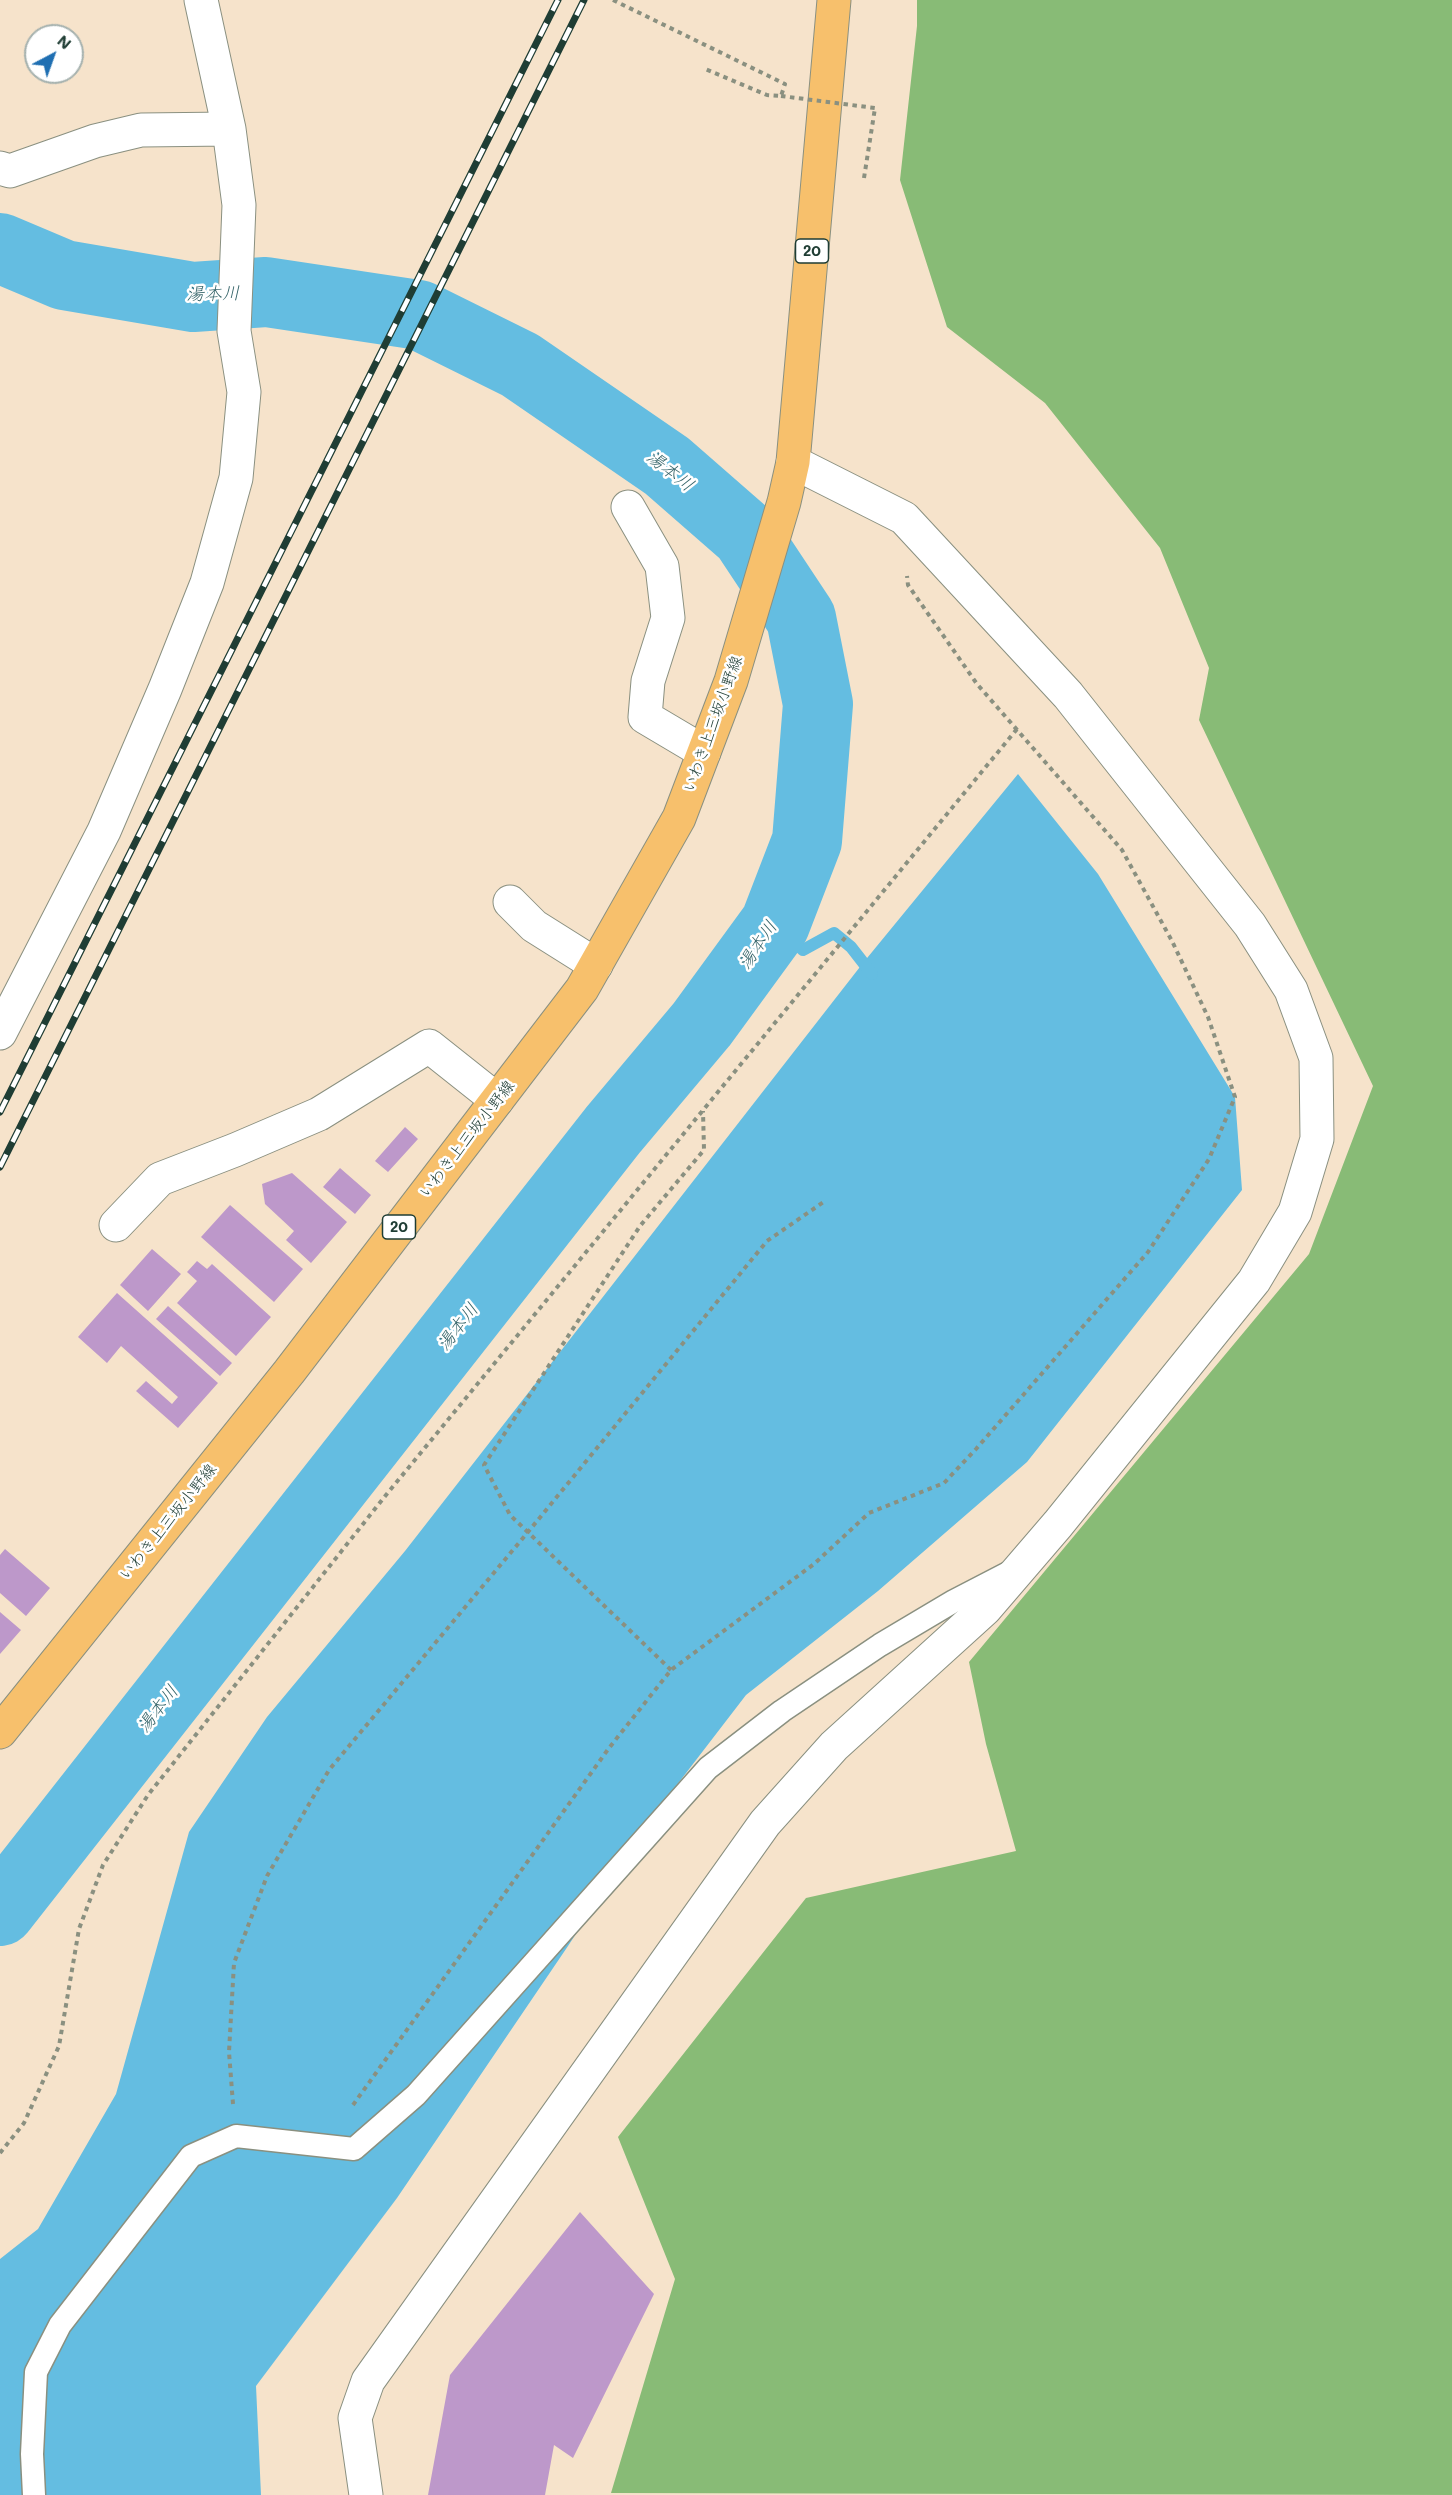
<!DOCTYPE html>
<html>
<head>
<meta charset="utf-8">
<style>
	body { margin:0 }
	#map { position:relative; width:1452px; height:2495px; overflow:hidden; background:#f6e3cb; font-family:Mali,sans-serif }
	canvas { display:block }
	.north { position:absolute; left:24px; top:24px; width:60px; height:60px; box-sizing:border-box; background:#fff; border:2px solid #a5b1ae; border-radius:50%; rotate:41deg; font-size:16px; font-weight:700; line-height:24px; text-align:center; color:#1f3d34 }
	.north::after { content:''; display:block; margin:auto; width:21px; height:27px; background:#1f6fb2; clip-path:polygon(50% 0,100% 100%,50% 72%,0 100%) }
</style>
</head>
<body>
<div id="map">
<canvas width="1452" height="2495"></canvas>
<div class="north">N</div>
</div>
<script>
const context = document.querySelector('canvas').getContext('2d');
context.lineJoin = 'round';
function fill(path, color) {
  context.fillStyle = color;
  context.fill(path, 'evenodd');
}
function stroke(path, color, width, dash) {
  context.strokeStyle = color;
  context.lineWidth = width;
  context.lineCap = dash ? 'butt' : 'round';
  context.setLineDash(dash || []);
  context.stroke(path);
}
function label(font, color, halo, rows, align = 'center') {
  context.font = font + ' Mali,"Klee One",sans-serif';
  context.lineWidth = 5;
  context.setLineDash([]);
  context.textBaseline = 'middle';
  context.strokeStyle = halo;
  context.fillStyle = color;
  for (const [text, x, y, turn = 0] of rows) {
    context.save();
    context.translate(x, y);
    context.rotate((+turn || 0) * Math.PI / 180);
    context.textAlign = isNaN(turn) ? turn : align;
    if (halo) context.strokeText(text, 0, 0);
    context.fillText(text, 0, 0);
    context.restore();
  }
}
fill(new Path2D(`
	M917,0H1452V2495L611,2493L675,2279L618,2137L806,1898L1016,1851L986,1744L969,1662L1309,1254L1373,1086L1199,720L1209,668L1160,548L1045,403L947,327L900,180L917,26Z`), '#88bb76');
fill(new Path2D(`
	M1018,774L1098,874L1235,1097L1242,1190L1027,1462L878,1591L746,1695L653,1816L568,1946L397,2198L256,2386L261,2495H0V2259L38,2229L116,2094L189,1832L267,1717L405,1551L863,963Z`), '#64bde1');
stroke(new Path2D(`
	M775,924L803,950L834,933L851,947L872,974`), '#64bde1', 12);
stroke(new Path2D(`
	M0,248L64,275L193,297L266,292L419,315L520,365L667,466L746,535L801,618L818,704L807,841L775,924L702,1024L613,1130L0,1911`), '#64bde1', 70);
fill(new Path2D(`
	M405,1127L418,1139L388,1172L375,1161Z
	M340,1168L371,1195L355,1214L323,1187Z
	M292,1173L347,1222L311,1263L286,1240L294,1231L265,1204L262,1184Z
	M230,1205L303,1269L274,1302L201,1237Z
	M152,1249L181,1274L148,1311L120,1285Z
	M197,1261L207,1269L212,1264L271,1317L236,1356L177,1303L197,1281L187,1272Z
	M117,1293L218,1383L178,1428L136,1391L146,1381L172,1404L178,1397L121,1346L107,1363L78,1337Z
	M168,1306L232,1363L220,1376L156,1319Z
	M5,1549L50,1588L26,1616L0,1593V1555Z
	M0,1612L21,1630L0,1654Z
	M580,2212L654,2294L573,2458L554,2445L545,2495H428L450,2375Z`), '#bd98ca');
const lane = new Path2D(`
	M34,2495L32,2454L36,2372L60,2325L191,2156L236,2136L354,2149L416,2095L708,1768L782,1711L880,1645L954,1601L1010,1572`);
const street = new Path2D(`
	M0,168L10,171L95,141L141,130L229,129
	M628,507L662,566L668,618L648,681L645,717L704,752
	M510,902L534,926L596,965
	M0,1033L104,831L165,689L207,583L236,478L244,392L234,331L239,205L229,129L201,0
	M116,1225L160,1179L235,1150L319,1114L429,1046L497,1100
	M366,2495L355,2418L368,2381L765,1823L834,1746L985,1609L1058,1524L1254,1281L1295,1212L1317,1139L1316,1058L1291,990L1250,925L1068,695L904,518L793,462`);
const primary = new Path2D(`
	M0,1732L289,1372L582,989L679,818L731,681L784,502L793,462L834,0`);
stroke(lane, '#8a9080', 25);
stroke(street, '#8a9080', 35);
stroke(primary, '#8a9080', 35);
stroke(new Path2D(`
	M613,0L785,84L781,96L767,95L703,68
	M864,178L875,108
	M671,1670L510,1515L484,1465L640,1226L704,1150L703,1111
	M233,2104L229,2052L234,1963L267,1876L329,1770L528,1532L767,1241L825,1201
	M353,2105L609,1748L671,1670L814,1564L869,1513L944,1483L976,1449L1148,1252L1209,1159L1235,1097L1208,1017L1172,941L1122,850L977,684L908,585L907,576
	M0,2153L24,2123L59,2046L79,1929L103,1865L148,1795L386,1495L1017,729`), '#8a9080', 4, [4.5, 4.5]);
stroke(lane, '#fff', 22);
stroke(street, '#fff', 33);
stroke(primary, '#f7c06c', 33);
const rail = new Path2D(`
	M0,1112L558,0
	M0,1167L584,0`);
stroke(rail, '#1f3d34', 7);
stroke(rail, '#fff', 4.5, [14]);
stroke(new Path2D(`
	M781,96L875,108`), '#8a9080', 4, [4.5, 4.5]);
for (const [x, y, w] of [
	[812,251,33],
	[399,1227,33]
]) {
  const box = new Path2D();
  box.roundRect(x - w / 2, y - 12, w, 24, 4.5);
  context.fillStyle = '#fff';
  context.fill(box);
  stroke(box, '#1f3d34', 1.5);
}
label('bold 15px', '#1f3d34', null, [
	["20",812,251],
	["20",399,1227]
]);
label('16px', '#1f3d34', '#fff', [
	["いわき上三坂小野線",713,724,-70],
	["いわき上三坂小野線",467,1139,-52],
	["いわき上三坂小野線",168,1522,-51]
]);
label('italic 18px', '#346368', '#fff', [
	["湯本川",213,294,-1],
	["湯本川",670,471,38],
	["湯本川",758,945,-56],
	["湯本川",458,1327,-52],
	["湯本川",158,1709,-52]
]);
</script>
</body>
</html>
